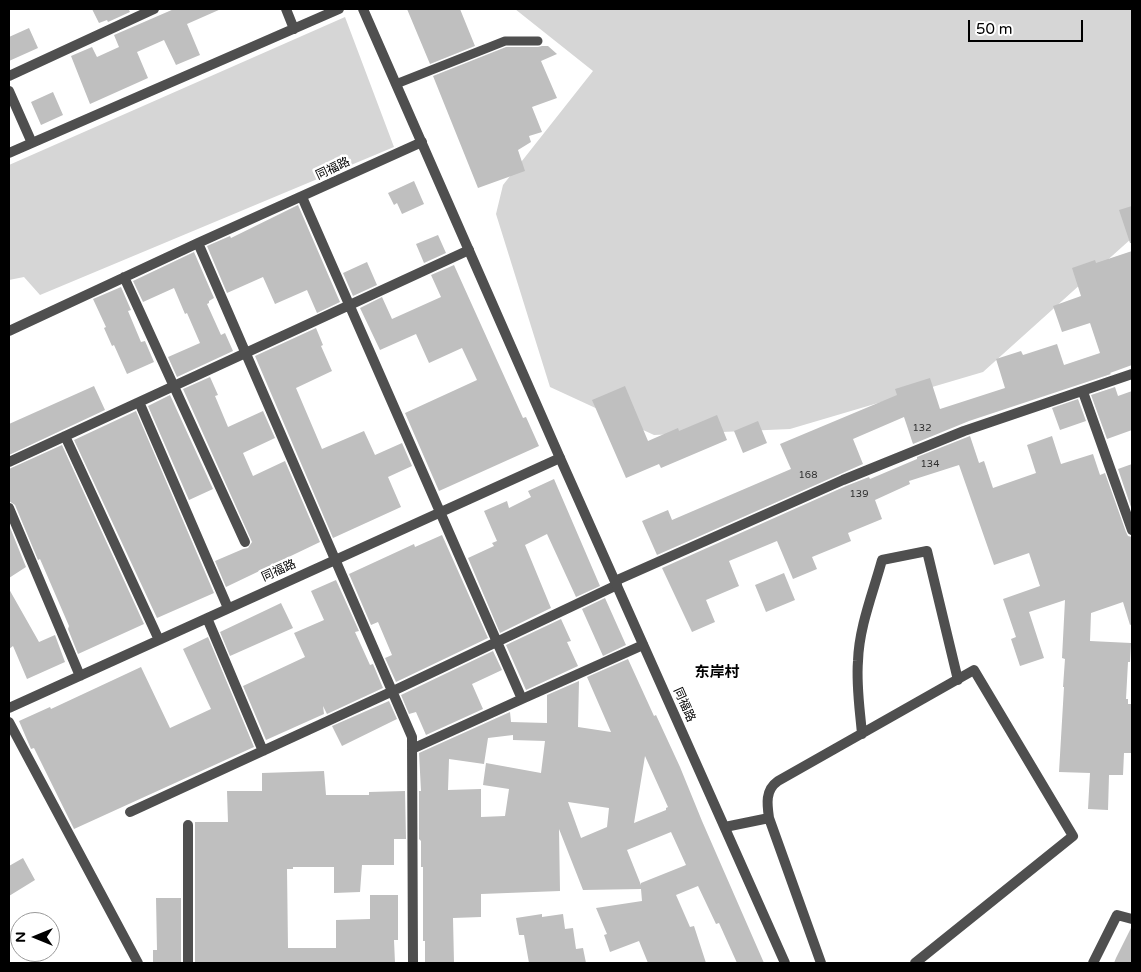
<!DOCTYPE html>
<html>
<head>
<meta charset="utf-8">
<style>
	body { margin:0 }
	#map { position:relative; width:1141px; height:972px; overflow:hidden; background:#fff; font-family:"Varela Round",sans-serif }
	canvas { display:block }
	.frame { position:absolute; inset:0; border:10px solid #000; pointer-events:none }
	.north { position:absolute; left:10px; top:912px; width:50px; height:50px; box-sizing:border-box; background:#fff; border:1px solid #999; border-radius:50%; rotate:270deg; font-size:14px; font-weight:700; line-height:20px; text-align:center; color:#000 }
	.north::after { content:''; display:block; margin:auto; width:18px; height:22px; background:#000; clip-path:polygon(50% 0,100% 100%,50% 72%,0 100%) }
	.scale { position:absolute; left:968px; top:20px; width:115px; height:22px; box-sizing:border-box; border:2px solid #000; border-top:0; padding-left:6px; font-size:15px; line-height:18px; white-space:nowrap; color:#000; -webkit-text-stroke:4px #fff; paint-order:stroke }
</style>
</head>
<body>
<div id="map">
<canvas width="1141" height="972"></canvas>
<div class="frame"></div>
<div class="north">N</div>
<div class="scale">50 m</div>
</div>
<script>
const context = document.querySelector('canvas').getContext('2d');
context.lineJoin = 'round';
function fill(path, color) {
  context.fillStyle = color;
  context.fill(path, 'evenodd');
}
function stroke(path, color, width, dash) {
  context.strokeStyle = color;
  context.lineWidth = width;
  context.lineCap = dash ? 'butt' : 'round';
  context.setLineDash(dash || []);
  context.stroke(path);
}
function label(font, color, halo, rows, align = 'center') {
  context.font = font + ' "Varela Round","Noto Sans SC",sans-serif';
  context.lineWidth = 5;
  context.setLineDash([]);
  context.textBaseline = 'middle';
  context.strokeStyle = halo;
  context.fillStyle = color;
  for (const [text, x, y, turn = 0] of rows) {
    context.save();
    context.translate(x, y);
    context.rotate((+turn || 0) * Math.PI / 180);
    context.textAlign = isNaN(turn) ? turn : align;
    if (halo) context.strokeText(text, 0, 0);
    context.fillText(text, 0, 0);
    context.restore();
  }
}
fill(new Path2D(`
	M515,9H1132V238L983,372L790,429L654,435L550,387L496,214L503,185L593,71Z
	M345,17L394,147L40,295L24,277L9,280V165Z`), '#d6d6d6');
fill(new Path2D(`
	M92,9H132L129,10L130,12L108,22L107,20L99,23Z
	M174,9H221L187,24L200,55L176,65L164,40L137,52L148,78L90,104L71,56L92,47L97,57L119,47L114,35Z
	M407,9H460L475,46L430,64Z
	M29,28L38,48L9,61V37Z
	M542,46H548L557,54L541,61L557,98L532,107L542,132L529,136L531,142L518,150L525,171L478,188L433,76L506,47H538Z
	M53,92L63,115L41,125L31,102Z
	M414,181L424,204L402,214L397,203L394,205L388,193Z
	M298,205L340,302L317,313L307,290L275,304L263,277L227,293L207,246L230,236L231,238Z
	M1132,206V243H1130L1119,210Z
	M438,235L446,253L424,263L416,244Z
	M1132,251V365L1110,373L1111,374L969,421L913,444L904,417L853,439L863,464L657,555L642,521L668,510L672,520L791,469L780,444L897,395L895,389L930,378L940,409L1005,388L996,359L1021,351L1023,355L1057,344L1064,365L1100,353L1090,323L1062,332L1053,306L1081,296L1072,268L1095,260L1096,263Z
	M194,252L214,298L209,301V303L207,304L221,335L225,333L233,351L177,377L168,357L200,343L187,313L185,314L174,288L143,302L133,281Z
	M367,262L377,285L353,296L343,273Z
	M454,265L523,418L526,417L539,446L439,491L405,413L477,380L462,348L429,363L416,334L380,350L360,308L382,297L392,319L441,297L431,275Z
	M121,287L131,310L128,311L141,342L145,341L154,362L127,374L114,345L112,346L104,328L106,327L93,299Z
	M316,328L323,345L321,346L332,371L296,388L322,449L364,431L375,455L402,443L412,466L388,477L401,507L333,538L255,356Z
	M210,377L218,395L215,396L228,427L263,411L275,438L243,453L253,476L285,461L320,542L226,587L215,561L243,549L248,548L252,542L183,389Z
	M94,386L105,410L9,455V424Z
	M625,386L648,441L678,428L679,431L717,415L727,440L661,468L659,464L626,478L592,400Z
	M1115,387L1118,396L1132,391V430L1107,439L1091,395Z
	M170,395L213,489L189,500L148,406Z
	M1078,399L1086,421L1060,430L1052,408Z
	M136,411L214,593L157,618L74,440Z
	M758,421L767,443L743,453L734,431Z
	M970,436L979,463L984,461L993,488L1036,473L1027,445L1052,436L1061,464L1093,454L1100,475L1105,473L1126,532L1128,536L1132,537V624L1130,625L1123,602L1091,613L1090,641L1131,643L1130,662H1128L1126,699H1128V704H1132V753H1124L1123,775H1109L1108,810L1088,809L1090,773L1059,772L1064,687H1063L1065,659L1062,658L1065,600L1029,612L1044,658L1020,666L1011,639L1016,637L1003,599L1040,586L1029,553L994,565L959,465L909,481L910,484L875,500L882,519L848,533L851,541L812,557L817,569L793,579L777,541L729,561L739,586L706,600L715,622L692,632L662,568L846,486L869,477L870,479L917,459V457Z
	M62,445L144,624L78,654L68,629L69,626L40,559L38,560L15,505L9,501V469Z
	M1132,464V510L1118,469Z
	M554,479L600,586L576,597L547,534L525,545L551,608L500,633L468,558L494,546L492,543L497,541L484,511L507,501L509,508L531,497L528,491Z
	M9,525L26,567L9,578Z
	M442,535L488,638L396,682L385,658L392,655L378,622L371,625L349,574L414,544L415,547Z
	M784,573L795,600L766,612L755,585Z
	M336,580L359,631L355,632L370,665L373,664L383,688L327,714L323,706L324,714L266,740L243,686L305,657L294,633L324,620L311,591Z
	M9,589L39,642L55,635L65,662L27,679L13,646L9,649Z
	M605,598L626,645L603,656L582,609Z
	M281,603L293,628L230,656L220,632Z
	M561,619L571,641L567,642L578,666L526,690L506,645Z
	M208,637L254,747L74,829L34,748L31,749L19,721L50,707L51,709L141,667L170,728L211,709L183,649Z
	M493,651L502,670L472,684L483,709L426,735L416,712L409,714L401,695Z
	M628,659L654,716L656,715L680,767L702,821L764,963H737L719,923L716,924L698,886L676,895L690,927L694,926L706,963H648L639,941L610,952L604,935L607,934L596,908L642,901L641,889L583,890L559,829L560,891L481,894V917L453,918L454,963H425V941H423V867H421V841L419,839V791H421L419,753L510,712L511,722L547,723V695L579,681L578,727L611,732L587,677ZM513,735V740L545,741L541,773L486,763L483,785L509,789L505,816L481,817V789L448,790L449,759L484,764L488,738ZM645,756L668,807L666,808V810L634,823ZM568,802L609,808L607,827L581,838ZM671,832L686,865L641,883V885L627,850Z
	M389,701L397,719L342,746L332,726Z
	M324,771L326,795H369V792L405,791L406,839H394V865H362L360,892L334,893V867H293V869H287L288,948H336V920L370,919V895H398V940H394L395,963H195V822H228L227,791H262V773Z
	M23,858L35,880L9,896V866Z
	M156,898H181V963H153V950H157Z
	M542,914V917L563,914L565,929L573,928L576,949L583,948L586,963H529L524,935H519L516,918Z
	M1132,926V963H1114L1116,958Z`), '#bfbfbf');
stroke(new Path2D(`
	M396,84L505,41H538`), '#4f4f4f', 9);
stroke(new Path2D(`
	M286,9L294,29
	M9,76L154,9
	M9,91L32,143
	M9,153L339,9
	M302,197L522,699L643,645
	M198,243L412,737L413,963
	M124,277L245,542
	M9,331L198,243L422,142
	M1083,392L1132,530
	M139,402L228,608
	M65,436L159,640
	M9,462L469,250
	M9,508L80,676
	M615,581L843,480L964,431L1132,374
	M207,618L263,751
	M9,708L560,458
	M9,722L138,963
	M862,734C860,710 856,686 858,661C859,627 873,593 882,560L927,551L958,680
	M412,749L522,699
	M130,812L393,691L617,585
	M725,827L769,818
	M188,963V825
	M821,963L769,818C767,804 765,790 778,781L974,670L1073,836L915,963
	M1093,963L1117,915L1132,919`), '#4f4f4f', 10);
stroke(new Path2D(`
	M363,9L560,458L785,963`), '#4f4f4f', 10);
label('10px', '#303030', null, [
	["132",922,428],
	["134",930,464],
	["168",808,475],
	["139",859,494]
]);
label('12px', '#000', '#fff', [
	["同福路",333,169,-25],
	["同福路",279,571,-24],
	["同福路",684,705,66]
]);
label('bold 15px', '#000', '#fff', [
	["东岸村",717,673]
]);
</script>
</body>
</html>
